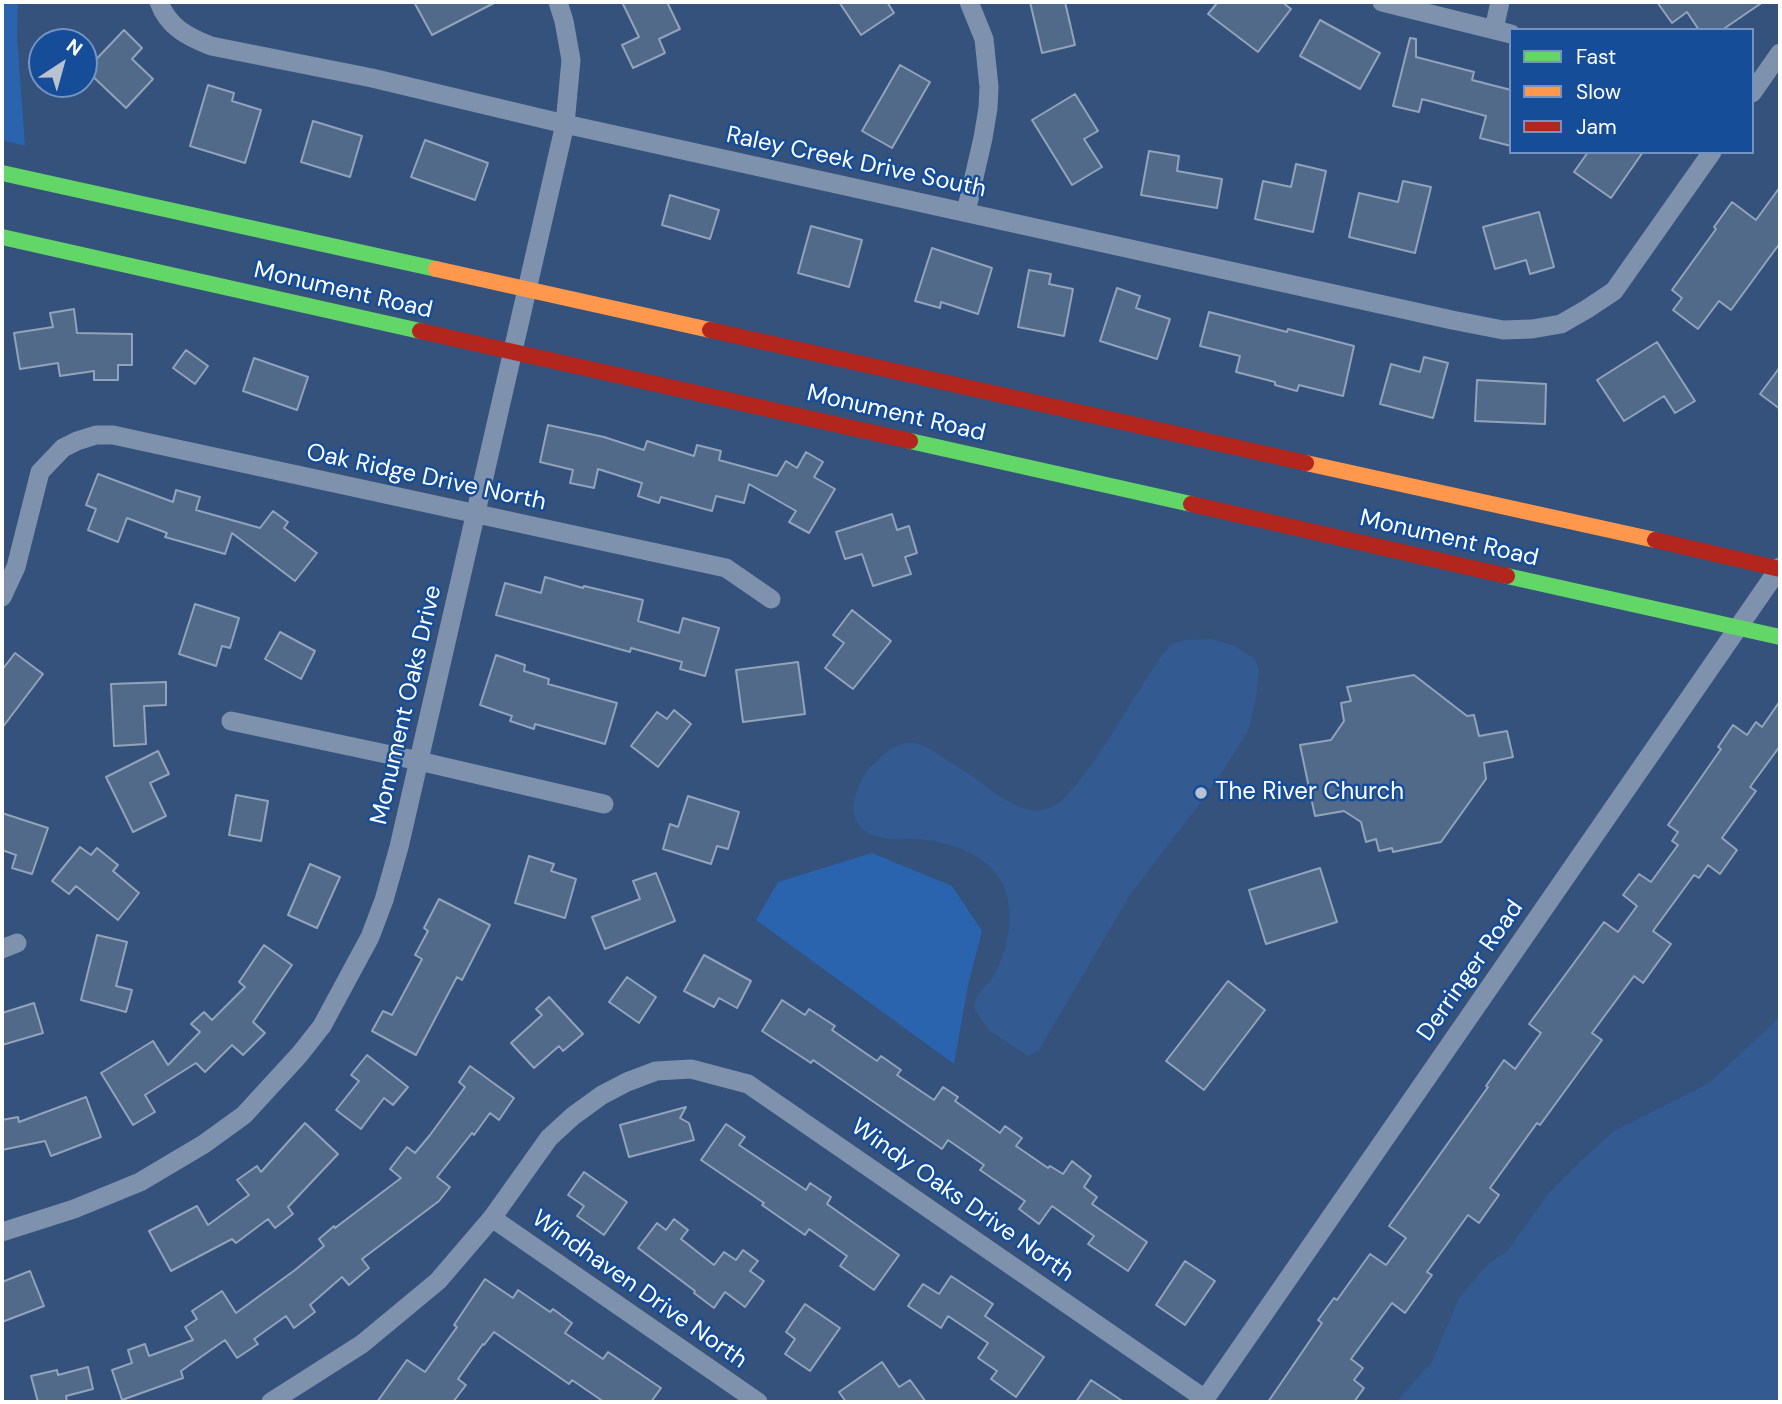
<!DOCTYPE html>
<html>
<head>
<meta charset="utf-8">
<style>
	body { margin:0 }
	#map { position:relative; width:1782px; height:1404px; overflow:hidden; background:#34527b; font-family:"DM Sans",sans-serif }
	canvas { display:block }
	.frame { position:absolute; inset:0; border:4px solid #fff; pointer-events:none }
	.legend { position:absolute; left:1509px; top:28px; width:245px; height:126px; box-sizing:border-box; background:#164d99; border:2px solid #7394c2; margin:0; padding:9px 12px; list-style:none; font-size:21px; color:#fff }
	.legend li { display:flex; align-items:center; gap:14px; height:35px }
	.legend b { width:35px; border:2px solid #7394c2 }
	.north { position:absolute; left:28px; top:28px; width:70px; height:70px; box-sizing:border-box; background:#164d99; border:2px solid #7394c2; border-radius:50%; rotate:36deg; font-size:19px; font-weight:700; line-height:28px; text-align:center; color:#fff }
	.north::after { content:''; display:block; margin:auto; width:24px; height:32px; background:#b8c2d1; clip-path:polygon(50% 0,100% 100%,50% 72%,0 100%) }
</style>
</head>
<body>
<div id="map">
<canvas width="1782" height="1404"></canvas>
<div class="frame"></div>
<ul class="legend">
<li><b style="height:9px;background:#63d668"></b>Fast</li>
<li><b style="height:9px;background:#ff974d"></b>Slow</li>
<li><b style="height:9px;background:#b3261e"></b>Jam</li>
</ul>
<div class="north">N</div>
</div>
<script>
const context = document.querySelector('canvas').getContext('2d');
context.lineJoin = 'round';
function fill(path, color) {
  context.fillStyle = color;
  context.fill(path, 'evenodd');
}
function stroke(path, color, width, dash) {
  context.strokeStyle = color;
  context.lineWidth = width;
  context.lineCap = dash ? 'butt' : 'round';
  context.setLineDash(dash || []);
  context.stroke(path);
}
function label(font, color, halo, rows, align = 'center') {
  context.font = font + ' "DM Sans",sans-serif';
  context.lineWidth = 5;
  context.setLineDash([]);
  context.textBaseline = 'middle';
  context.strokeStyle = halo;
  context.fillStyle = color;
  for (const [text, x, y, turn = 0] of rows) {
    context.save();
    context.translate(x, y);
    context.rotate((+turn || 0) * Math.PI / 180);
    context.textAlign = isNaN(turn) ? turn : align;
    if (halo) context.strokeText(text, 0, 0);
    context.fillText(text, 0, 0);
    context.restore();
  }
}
fill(new Path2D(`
	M2,2H18L17,37L25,146L2,140Z
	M872,853L952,886L982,931L968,985L954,1064L756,920L778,882Z`), '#2a64af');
fill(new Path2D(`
	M1212,639L1235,646L1255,659L1259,670L1256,697L1248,731L1226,766L1200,803L1130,895L1039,1050L1028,1056L989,1030L974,1009C976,990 982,992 992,978C1007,955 1014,919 1006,892C994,855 950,841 915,839C905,838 893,840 883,838C862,835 848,818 855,797C863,775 864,773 880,758C888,750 901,741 913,743C925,744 935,752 945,759C954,765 963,770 972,776C1002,797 1035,831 1068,794C1096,763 1117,725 1140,689C1147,678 1164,648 1175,643C1186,638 1200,640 1212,639Z
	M1780,1013V1402H1396L1432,1362L1459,1298L1488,1264L1507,1251L1549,1193L1584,1158L1614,1131L1709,1083L1774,1023Z`), '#335a91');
const building = new Path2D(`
	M414,2H496L432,35Z
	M622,2H667L680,29L659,39L665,53L633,68L622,45L639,37Z
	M839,2H887L894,13L861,35Z
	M1030,2H1065L1075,45L1042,53Z
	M1218,2H1282L1291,9L1258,52L1208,14Z
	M1657,2H1763L1722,30H1699L1687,12L1672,23Z
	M1320,20L1380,53L1360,89L1300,56Z
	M124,30L142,48L132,59L153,79L126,108L86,70Z
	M1410,38L1416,39V57L1474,72L1472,80L1511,90V146L1480,138L1486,116L1422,99L1419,112L1393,106Z
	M900,65L930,82L892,148L862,131Z
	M208,85L234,93L232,101L261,110L245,163L190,146Z
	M1075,94L1098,131L1084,139L1102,167L1072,185L1032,120Z
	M313,121L362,136L350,177L301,162Z
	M425,140L488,163L475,200L411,177Z
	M1149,151L1179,156L1177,171L1222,179L1217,208L1141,195Z
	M1588,152H1643L1611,198L1574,172Z
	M1296,164L1326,171L1313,232L1255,219L1263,181L1291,187Z
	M1403,181L1431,187L1415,253L1349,237L1359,193L1398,202Z
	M1780,187V243L1731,310L1719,301L1698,329L1673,310L1682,298L1672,290L1716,229L1714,227L1732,202L1756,220Z
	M670,195L719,210L710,239L662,225Z
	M1539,212L1554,267L1530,274L1526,260L1495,269L1483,227Z
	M811,226L862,240L849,287L798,273Z
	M932,248L992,268L978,314L941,302L940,308L915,301Z
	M1029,270L1051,274L1049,284L1073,289L1064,336L1018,327Z
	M1117,288L1140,296L1136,308L1170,319L1157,359L1100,341Z
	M74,309L77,333L132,334V365H118V380H94V371L60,376L58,363L20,369L14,333L53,327L50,313Z
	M1209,312L1287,332L1288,329L1354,346L1343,396L1299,385L1297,391L1275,385V382L1236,372L1240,356L1200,346Z
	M1657,342L1695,401L1675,413L1664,396L1624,421L1597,380Z
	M186,350L208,366L195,384L173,368Z
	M1424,357L1448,363L1433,418L1380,404L1391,364L1420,372Z
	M254,358L308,377L297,410L243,391Z
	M1780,367V409L1760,394Z
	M1477,380L1546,384L1545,424L1475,421Z
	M548,425L604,437L644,450L647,441L694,456L697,445L721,451L719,460L777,476L786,461L797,468L806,452L823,462L814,477L835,489L809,533L789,522L796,511L749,484L744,503L716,496L712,511L661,497L659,503L638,496L642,483L598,469L594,488L570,483L573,470L540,462Z
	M98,474L173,502L176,490L200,497L196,510L260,528L273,511L288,522L284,528L317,553L295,581L232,533L225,554L165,537L167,533L127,518L118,542L88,530L96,509L86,505Z
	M892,514L897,530L909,526L917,553L905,557L911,574L873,586L862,554L845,559L836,532Z
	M545,577L583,588L584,586L643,600L638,621L679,633L683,618L719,628L705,676L680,669L682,662L631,648L630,652L496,615L505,583L541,593Z
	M195,604L239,618L230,648L222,646L216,666L179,654Z
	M852,610L891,641L853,689L825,668L844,643L833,635Z
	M280,632L315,651L301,679L265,659Z
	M15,653L43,674L2,728V670Z
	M496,655L525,665L524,671L549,679L548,684L617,703L605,744L535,724L534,729L510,721L512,716L480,705Z
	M798,662L805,714L743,722L736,670Z
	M1414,675L1467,716L1474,715L1479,736L1507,731L1513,757L1484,763L1486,779L1441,842L1393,852L1392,848L1379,851L1376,839L1366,842L1361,822L1344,811L1315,816L1300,745L1331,740L1344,721L1341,703L1351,701L1347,687Z
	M166,682V705L144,706L146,744L114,746L111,684Z
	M1780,701V746L1750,787L1756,791L1722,838L1737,850L1720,874L1708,865L1699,878L1694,875L1653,931L1671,944L1643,983L1634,976L1592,1033L1602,1040L1540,1125L1537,1123L1490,1188L1499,1195L1479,1223L1468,1215L1427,1272L1432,1275L1405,1313L1392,1303L1351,1359L1363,1368L1354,1380L1364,1388L1354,1402H1268L1322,1323L1318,1320L1334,1298L1337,1300L1370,1254L1386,1265L1406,1238L1389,1226L1488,1087L1486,1086L1504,1060L1515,1069L1541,1033L1529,1024L1571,967L1604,922L1618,932L1637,906L1623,895L1639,874L1651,882L1678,845L1672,841L1678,832L1668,825L1721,749L1718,747L1733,725L1747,735L1756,722L1762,727Z
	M674,710L691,724L658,767L631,746L657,712L667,719Z
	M158,751L169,774L150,783L166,816L133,832L106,777Z
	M236,795L268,801L261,841L229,835Z
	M688,796L739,812L728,849L717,846L711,864L663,849L670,824L678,827Z
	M2,813L48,828L32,874L12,868L16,855L2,850Z
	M80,847L91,855L97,848L118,865L113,871L139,893L118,920L76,886L69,894L52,881Z
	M529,856L554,864L551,871L576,879L565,918L515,903Z
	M310,864L340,877L317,928L288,915Z
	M1320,868L1337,922L1266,944L1249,890Z
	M656,873L675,921L605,949L592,917L640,899L633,881Z
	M439,899L490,925L462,980L457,977L416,1055L372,1031L383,1011L392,1015L422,959L415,955L428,931L424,928Z
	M97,935L127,942L116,986L132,990L126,1012L81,1000Z
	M264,945L292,965L253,1022L265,1033L243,1055L232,1045L205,1072L196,1063L145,1095L155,1112L133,1125L101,1073L153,1041L168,1065L200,1032L191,1024L204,1012L212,1020L245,987L239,982Z
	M704,955L751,981L737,1008L719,998L714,1007L684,991Z
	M627,977L656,997L639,1023L609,1002Z
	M1228,981L1265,1010L1204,1090L1166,1061Z
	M549,997L583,1034L563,1051L559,1046L534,1068L511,1043L542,1015L536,1009Z
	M782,1000L805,1015L809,1009L835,1026L832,1030L877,1061L881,1056L901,1070L897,1075L934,1100L943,1087L958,1097L955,1101L1000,1133L1005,1126L1022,1138L1016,1146L1048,1168L1050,1166L1063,1174L1072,1161L1091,1176L1084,1187L1097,1197L1092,1204L1147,1242L1128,1271L1088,1244L1094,1236L1052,1206L1039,1224L1019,1209L1025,1201L980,1170L984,1165L948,1140L942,1149L813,1060L811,1063L762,1031Z
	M34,1003L43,1033L2,1045V1013Z
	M367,1055L408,1087L393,1105L384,1098L361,1129L336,1110L359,1081L351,1075Z
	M470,1066L514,1098L499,1120L490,1113L474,1135L472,1133L437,1177L450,1187L439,1201L362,1259L369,1268L349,1285L342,1277L310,1305L315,1312L294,1328L286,1316L254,1339L258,1344L237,1358L225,1340L181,1371L183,1378L122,1400L112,1370L132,1363L128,1350L145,1344L149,1356L193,1340L185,1327L197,1319L192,1311L222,1291L236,1313L295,1270L324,1246L319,1239L334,1226L335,1228L401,1178L390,1169L407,1147L415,1153L430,1135L465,1087L459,1082Z
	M86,1097L101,1137L51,1156L45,1141L2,1150V1120L18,1117L19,1122Z
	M686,1107L680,1118L689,1123L694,1140L629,1157L620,1125Z
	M305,1123L338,1154L288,1207L293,1214L275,1228L268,1219L236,1243L232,1239L171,1271L149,1231L197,1206L208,1225L249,1195L237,1180L257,1166L261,1172Z
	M726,1124L745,1137L739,1145L806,1190L810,1183L831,1197L827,1204L899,1255L874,1290L840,1266L847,1256L809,1229L805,1235L762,1205L764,1203L701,1160Z
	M584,1172L627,1202L604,1235L577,1216L584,1206L568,1195Z
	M674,1219L688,1230L681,1239L714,1265L724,1252L736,1260L743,1250L758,1261L750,1271L764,1281L745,1307L725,1292L714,1308L694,1293L695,1291L638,1248L657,1223L666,1230Z
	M1185,1261L1215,1281L1185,1325L1156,1305Z
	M30,1271L44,1306L2,1322V1282Z
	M951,1276L993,1304L985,1316L1044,1357L1016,1397L991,1379L997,1371L978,1358L988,1343L948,1316L941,1328L908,1306L923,1284L939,1294Z
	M485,1279L513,1298L518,1290L550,1312L553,1309L572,1323L565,1333L603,1359L608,1352L661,1388L651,1402H604L572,1380L569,1384L494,1332L484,1345L483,1344L458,1379L466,1385L453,1402H377L407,1360L425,1372L457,1327L454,1325Z
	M805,1304L840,1328L810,1371L785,1354L795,1339L786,1332Z
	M882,1362L899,1387L910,1380L926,1402H846L839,1392Z
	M88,1367L93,1389L66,1396L67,1402H38L31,1376L57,1370L58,1375Z
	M1091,1380L1124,1402H1076Z`);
fill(building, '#516a8a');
stroke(building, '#92a3ba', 2);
stroke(new Path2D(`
	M159,2C168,27 188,37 211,46L372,78L565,124L1452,320L1503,330L1532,329L1561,324L1587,309L1614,291L1712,152
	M1382,2L1511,34
	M1494,29L1500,2
	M1752,93L1780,53
	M966,212L983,138L988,108L989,87L984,39L969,2
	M2,597L16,567L40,472L63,448L77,441L96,435H113L726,568L771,599
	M231,721L419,761L604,804
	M2,949L17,943
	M492,1218L758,1402
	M2,1232L74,1209L140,1182L204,1144L244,1115L300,1054L322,1026L370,937L384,900L399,847L565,124L571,60L564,21L558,2
	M271,1402L362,1344L438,1281L492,1218L549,1138L573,1116L602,1095L627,1082L656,1071L691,1069L748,1084L1205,1399
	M1203,1402L1780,567`), '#7e92ad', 19);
stroke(new Path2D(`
	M2,173L436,269
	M2,237L420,331
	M910,441L1191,504
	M1507,576L1780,637`), '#63d668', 16);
stroke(new Path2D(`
	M436,269L710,330
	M1306,463L1655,540`), '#ff974d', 16);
stroke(new Path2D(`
	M710,330L1306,463
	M420,331L910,441
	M1191,504L1507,576
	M1655,540L1780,569`), '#b3261e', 16);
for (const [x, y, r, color] of [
	[1201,793,7,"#b8c2d1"]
]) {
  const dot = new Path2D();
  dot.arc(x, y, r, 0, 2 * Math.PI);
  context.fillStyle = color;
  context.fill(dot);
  stroke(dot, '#164d99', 2.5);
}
label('24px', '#fff', '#164d99', [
	["Raley Creek Drive South",856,163,12],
	["Monument Road",343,291,13],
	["Monument Road",896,414,13],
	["Oak Ridge Drive North",426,478,12],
	["Monument Road",1449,539,13],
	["Monument Oaks Drive",407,705,-77],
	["Derringer Road",1471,971,-55],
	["Windy Oaks Drive North",962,1201,35],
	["Windhaven Drive North",639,1290,35]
]);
label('24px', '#fff', '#164d99', [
	["The River Church",1215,793]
], 'left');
</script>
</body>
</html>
